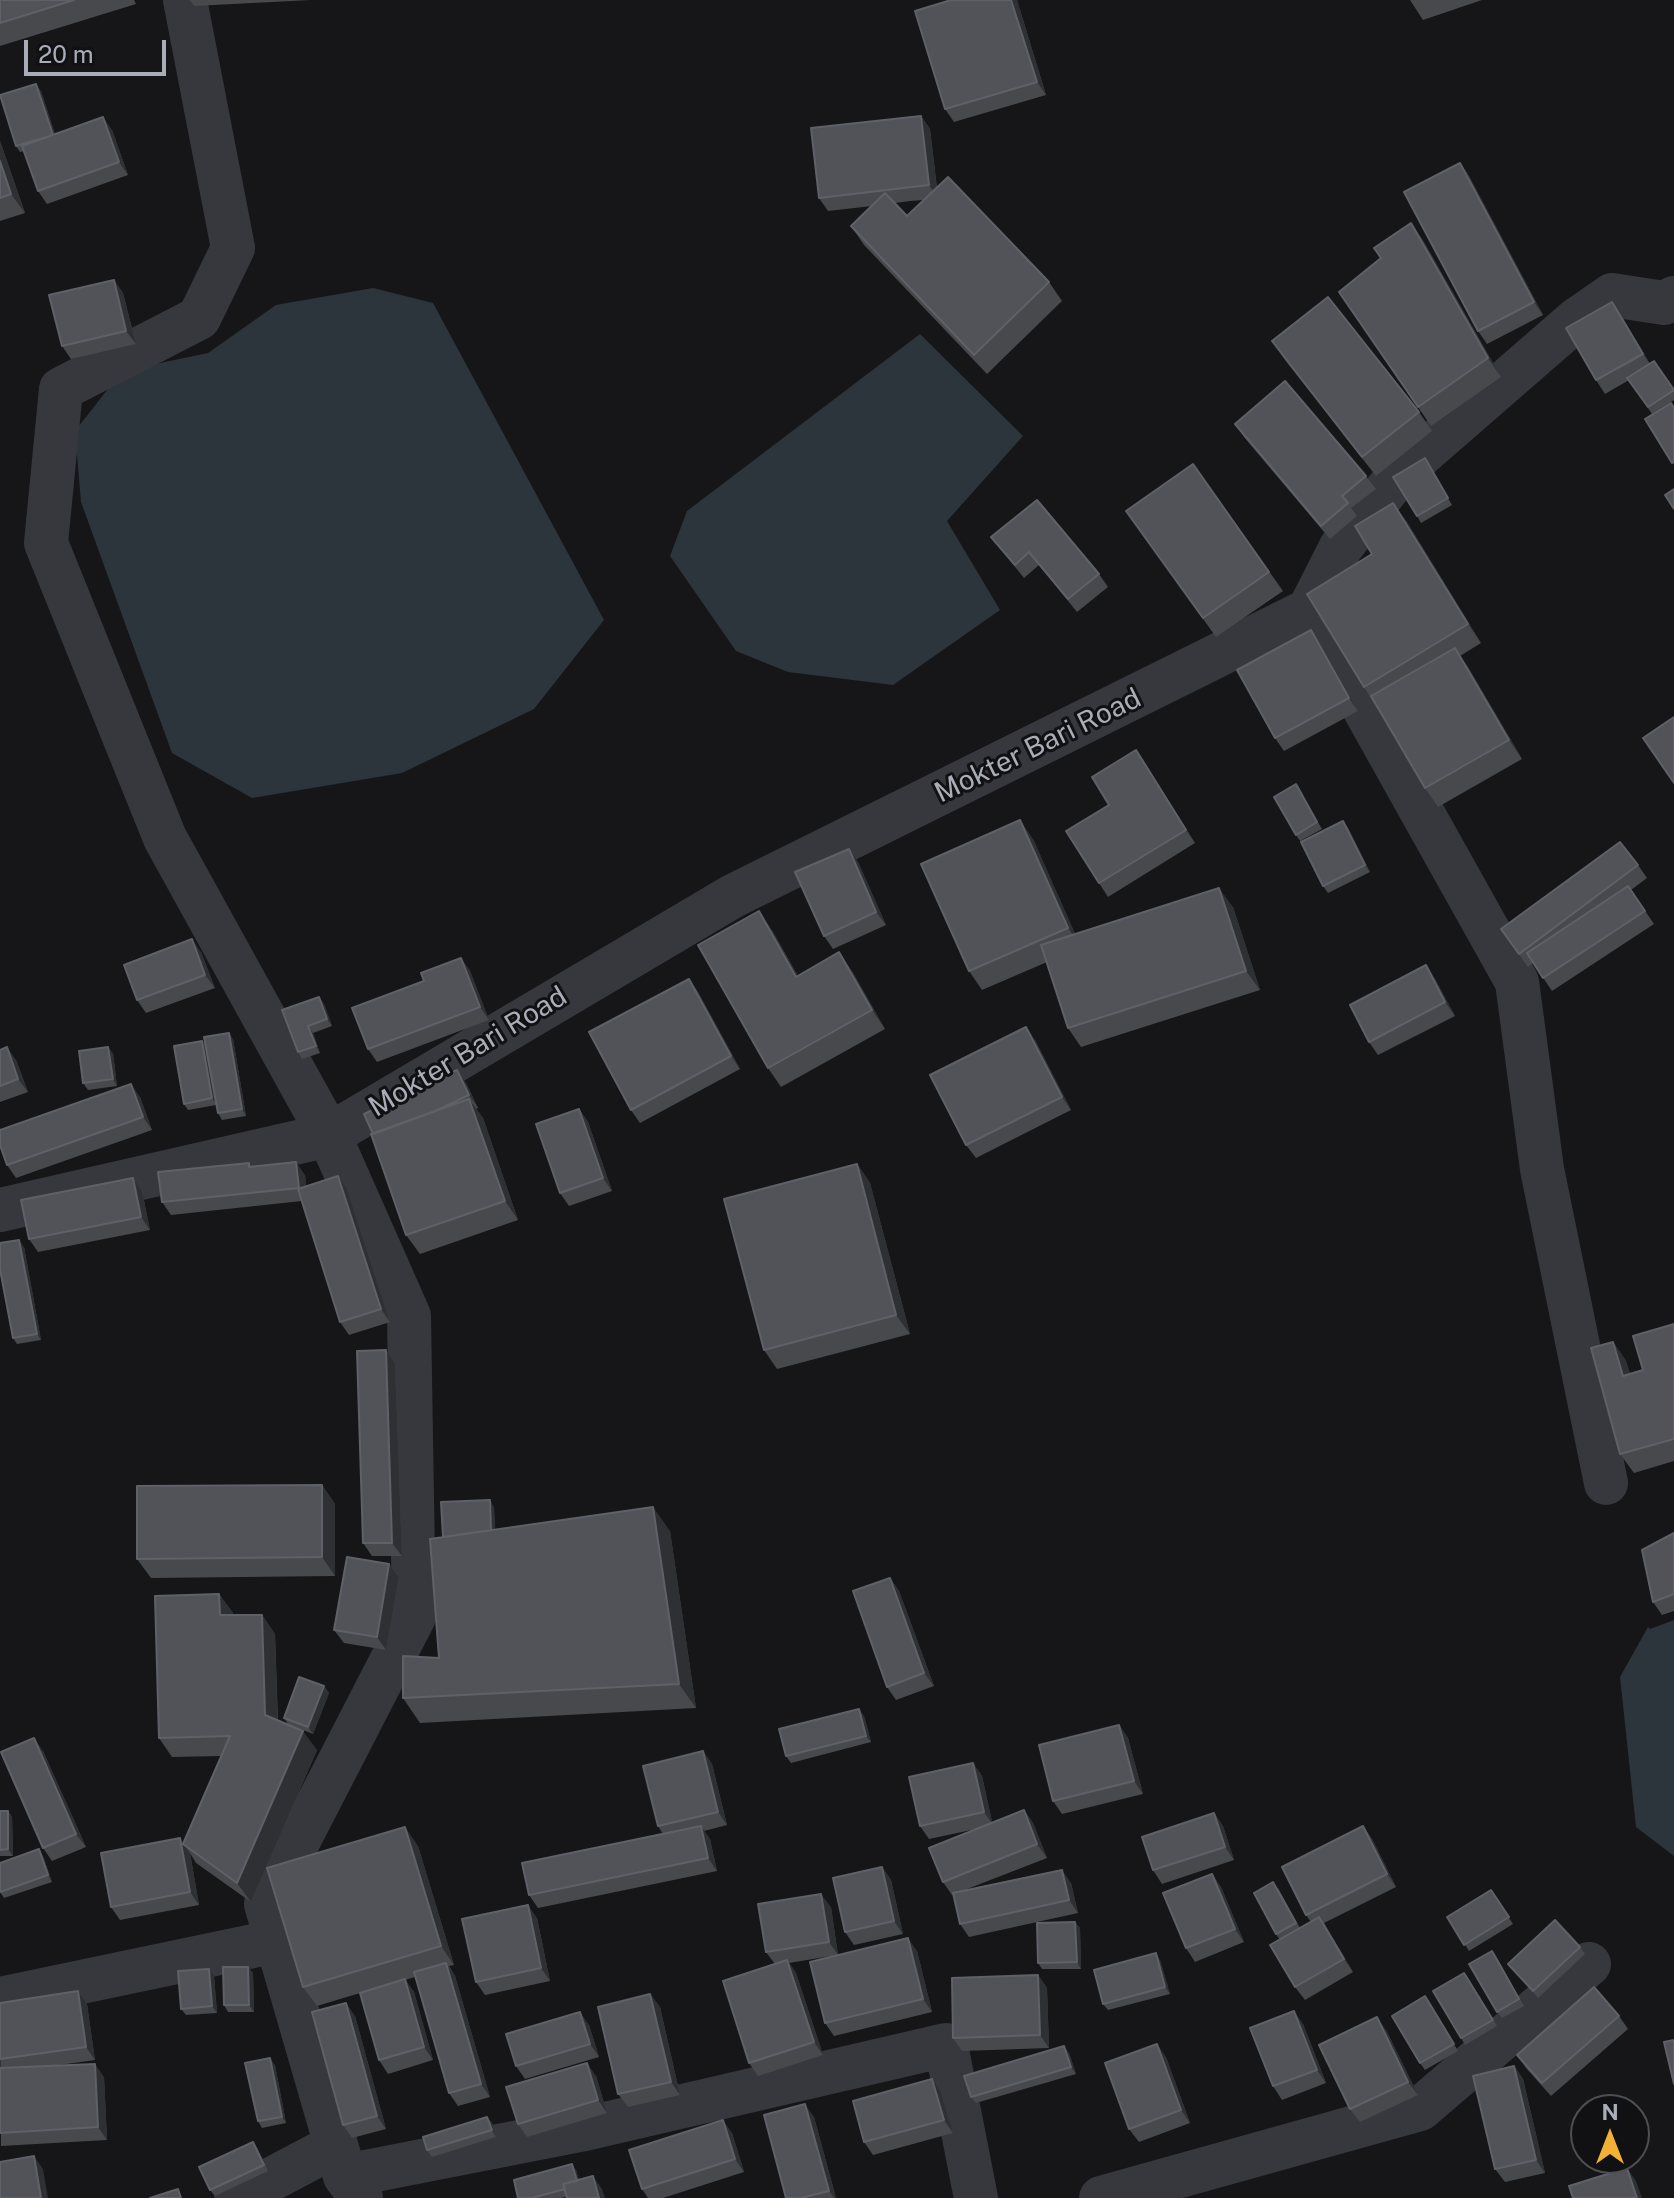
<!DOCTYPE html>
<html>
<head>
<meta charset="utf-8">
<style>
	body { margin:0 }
	#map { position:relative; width:1674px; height:2198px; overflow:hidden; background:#161618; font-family:"Public Sans",sans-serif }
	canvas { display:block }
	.north { position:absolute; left:1570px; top:2094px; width:80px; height:80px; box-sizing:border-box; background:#111113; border:2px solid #4d4f55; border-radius:50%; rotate:0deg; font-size:22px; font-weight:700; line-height:32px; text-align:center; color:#a8adb8 }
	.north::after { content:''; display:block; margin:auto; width:28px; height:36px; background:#f2b134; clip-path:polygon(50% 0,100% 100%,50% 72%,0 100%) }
	.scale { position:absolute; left:24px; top:40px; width:142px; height:36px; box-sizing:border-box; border:4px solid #a8adb8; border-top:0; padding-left:10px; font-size:24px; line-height:28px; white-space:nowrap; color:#a8adb8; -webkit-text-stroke:6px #111113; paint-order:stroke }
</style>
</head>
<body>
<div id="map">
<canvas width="1674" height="2198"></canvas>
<div class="north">N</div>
<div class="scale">20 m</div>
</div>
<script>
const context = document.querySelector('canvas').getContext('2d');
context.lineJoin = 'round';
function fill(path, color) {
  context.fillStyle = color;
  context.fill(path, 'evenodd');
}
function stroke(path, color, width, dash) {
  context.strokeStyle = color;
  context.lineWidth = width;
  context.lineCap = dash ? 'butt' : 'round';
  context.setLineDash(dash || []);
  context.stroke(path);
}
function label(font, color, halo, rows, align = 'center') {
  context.font = font + ' "Public Sans",sans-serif';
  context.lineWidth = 6;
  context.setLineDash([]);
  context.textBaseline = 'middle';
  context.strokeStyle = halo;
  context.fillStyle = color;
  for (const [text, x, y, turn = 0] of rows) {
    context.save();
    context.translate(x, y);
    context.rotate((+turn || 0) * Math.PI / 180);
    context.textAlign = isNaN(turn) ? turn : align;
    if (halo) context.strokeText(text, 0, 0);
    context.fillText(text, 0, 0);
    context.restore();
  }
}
fill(new Path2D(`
	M373,288L433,303L604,620L534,709L402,773L252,798L172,753L81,502L75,431L122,371L208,353L276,305Z
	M920,334L1023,436L947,521L1000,610L893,685L788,672L736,651L670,556L687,511Z
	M1674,1620V1856L1636,1827L1620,1677L1648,1627L1650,1629Z`), '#2c353c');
stroke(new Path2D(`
	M185,0L233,248L199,318L61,389L46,543L165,838L329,1135L409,1316L414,1617L266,1904L345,2176L361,2198
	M1309,610L1517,982L1542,1169L1606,1483
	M0,1210L329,1135L733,896L1309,610L1341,547L1400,473L1576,320L1612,295L1664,303L1674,298
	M0,1999L277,1941
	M345,2176L580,2130L946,2045L976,2198
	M236,2198L336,2145
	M1101,2198L1420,2109L1589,1964`), '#37383d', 44);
fill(new Path2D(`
	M0,0H134L136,4L0,46Z
	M190,0H311L194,6Z
	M951,0H1017L1046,95L954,122L945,109Z
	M1410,0H1482L1423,20Z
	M41,91L55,134L112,130L128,175L47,204L38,191L24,151L20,152L16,146Z
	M921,116L930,129L937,188L1049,282L1062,301L987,374L864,245L851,226L872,206L828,211L819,198ZM924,200L907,216L895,203L910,201Z
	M0,141L25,213L0,221Z
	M1460,163L1469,176L1543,315L1487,344L1478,331Z
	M1411,223L1424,242L1501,377L1431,426L1339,292L1381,258Z
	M114,280L123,293L136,344L71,359L62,346Z
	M1612,302L1621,315L1650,364L1674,390V400L1652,414L1629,380L1605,394L1596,380Z
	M1272,341L1419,412L1432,431L1376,476L1285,360Z
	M1235,424L1366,476L1376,489L1351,508L1357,516L1330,539L1244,437Z
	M1425,458L1452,505L1421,523L1417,516Z
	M1193,464L1283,591L1216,637L1126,511Z
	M1393,503L1407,522L1481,643L1460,656L1468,667L1522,759L1438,807L1425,788L1364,687L1372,554Z
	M991,537L1099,574L1108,587L1077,612L1039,565L1024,578Z
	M1311,630L1320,643L1358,711L1284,751L1275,738Z
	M1145,763L1195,843L1108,897L1099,883L1109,805Z
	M1300,791L1322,829L1300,841L1296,835Z
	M1343,821L1348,828L1370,872L1328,893L1323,886Z
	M1033,839L1075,934L1233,907L1260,990L1081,1047L1068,1028L1047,962L982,990L969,971Z
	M849,849L858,862L886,925L833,949L824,936Z
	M1638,865L1647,878L1631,890L1654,924L1552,991L1533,963L1528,967L1501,929Z
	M772,930L798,976L852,971L885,1029L781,1087L768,1068Z
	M201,952L215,988L146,1013L137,1000Z
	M461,958L470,971L489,1020L377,1062L368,1049L424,981Z
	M1426,965L1435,979L1455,1016L1378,1055L1369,1042Z
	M689,979L698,992L740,1069L640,1123L631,1110Z
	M319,997L324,1004L332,1026L313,1033L320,1053L302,1059L298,1052Z
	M233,1039L246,1116L222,1120L218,1113L216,1105L188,1110L184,1104L206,1047Z
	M1035,1040L1071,1110L976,1158L966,1145Z
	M0,1050L16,1060L28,1092L0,1102Z
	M113,1053L117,1086L88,1090L83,1083Z
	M466,1083L478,1108L476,1109L483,1118L518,1220L420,1254L406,1235L373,1134Z
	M140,1097L152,1130L16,1178L7,1165Z
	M579,1109L588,1122L612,1191L569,1206L560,1193Z
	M249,1163L252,1167L305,1175L306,1186L347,1189L390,1322L349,1335L340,1322L302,1201L171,1215L162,1202Z
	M857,1164L870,1183L910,1334L777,1369L764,1350Z
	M142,1191L150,1230L38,1252L29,1239Z
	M24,1247L41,1340L17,1344L13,1338Z
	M1674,1324V1461L1634,1473L1620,1454L1613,1342L1626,1361L1630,1374L1643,1370Z
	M386,1350L395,1363L402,1556H372L363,1543Z
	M322,1485L335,1504V1576L151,1578L137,1559Z
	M494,1507L495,1530L670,1531L696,1708L420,1723L403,1698L439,1658L443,1537Z
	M1674,1533V1611L1662,1615L1653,1602Z
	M389,1564L399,1577L386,1650L344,1643L334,1630Z
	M890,1578L899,1591L934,1686L896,1700L887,1687Z
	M219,1594L233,1613V1615H262L275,1634L278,1720L317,1750L251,1902L196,1863L190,1853L199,1905L120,1920L111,1907L180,1838L183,1843L221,1756L172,1757L159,1738Z
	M324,1686L329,1693L313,1734L288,1724L284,1718Z
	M864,1716L871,1742L791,1763L786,1756Z
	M1119,1725L1128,1738L1143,1794L1062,1814L1053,1801Z
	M43,1751L86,1847L52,1861L43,1848Z
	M703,1751L712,1764L727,1825L704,1831L710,1839L717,1871L538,1908L529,1895L663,1834L658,1826Z
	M973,1763L982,1776L992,1822L1024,1810L1033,1823L1047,1858L962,1891L1071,1883L1078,1913L969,1937L960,1924L954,1894L952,1895L943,1882L976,1829L929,1839L920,1826Z
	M0,1811H8L12,1817L13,1856H0Z
	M1214,1813L1223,1826L1234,1860L1162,1884L1153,1870Z
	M1363,1826L1372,1839L1396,1887L1324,1923L1353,1972L1305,2000L1295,1987L1280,1940L1276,1934L1278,1888L1300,1928L1311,1922L1306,1915Z
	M418,1846L454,1965L449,1966L455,1976L490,2097L458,2106L449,2093L415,1977L405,1980L414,1992L433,2060L388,2074L379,2060L360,1993L317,2006L303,1987Z
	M43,1856L52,1882L4,1898L0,1892Z
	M882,1867L891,1880L903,1934L854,1945L845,1932Z
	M1212,1874L1221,1887L1244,1942L1195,1962L1186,1948Z
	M1491,1890L1513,1924L1469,1951L1447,1917Z
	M831,1907L838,1955L917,1951L932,2012L834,2036L825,2023L837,1955L789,1963L796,1973L823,2055L758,2076L749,2063L775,1964L766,1952Z
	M537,1918L550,1981L485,1995L476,1982Z
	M1075,1922L1080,1928L1081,1969H1042L1038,1963Z
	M1580,1947L1585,1954L1538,1998L1508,1964Z
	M1497,1958L1524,2006L1502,2018L1497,2012Z
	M1160,1960L1170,1994L1108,2010L1103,2004Z
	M248,1967L253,1973L254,2012H228L224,2005Z
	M1038,1975L1047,1988L1049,2048L962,2051L953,2038Z
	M214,1976L217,2013L186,2015L181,2009Z
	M1469,1980L1497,2026L1465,2045L1461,2038Z
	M650,1994L660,2007L680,2095L628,2107L618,2094Z
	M0,2003L87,2004L95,2060L59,2065L104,2077L107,2140L1,2146Z
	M1430,2003L1458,2051L1425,2070L1420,2063Z
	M355,2016L386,2129L352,2138L343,2125Z
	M1619,2016L1628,2029L1551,2096L1526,2068L1517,2055Z
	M1303,2024L1326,2083L1282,2100L1273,2086Z
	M589,2025L599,2057L525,2079L516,2066Z
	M1386,2030L1418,2095L1360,2122L1350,2109Z
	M1069,2053L1076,2074L976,2103L971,2097Z
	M1166,2057L1190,2123L1139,2142L1129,2129Z
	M275,2065L286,2123L262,2128L258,2121Z
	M1514,2066L1523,2079L1545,2173L1505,2182L1495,2169Z
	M596,2076L607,2113L527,2137L518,2124Z
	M941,2092L953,2133L873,2155L864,2142Z
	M487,2117L492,2123L496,2137L432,2157L427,2150Z
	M814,2117L836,2198H786Z
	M732,2133L744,2172L663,2198H648L642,2189Z
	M253,2142L257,2148L268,2171L215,2196L210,2190Z
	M576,2170L579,2180L602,2189L561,2198H518Z`), '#47494d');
fill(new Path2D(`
	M1011,0H1017L1046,95L1037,82Z
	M36,84L41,91L57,141L53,135Z
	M921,116L930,129L938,198L929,185Z
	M103,117L112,130L128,175L119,162Z
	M0,141L25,213L11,194L0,161Z
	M1460,163L1469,176L1543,315L1534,302Z
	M1411,223L1424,242L1501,377L1488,358Z
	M114,280L123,293L136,344L126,331Z
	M1612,302L1621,315L1652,367L1643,354Z
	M1393,503L1407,522L1481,643L1468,624Z
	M1311,630L1320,643L1358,711L1349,698Z
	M1455,648L1468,667L1522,759L1509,740Z
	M1136,750L1145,763L1195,843L1186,830Z
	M1020,820L1033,839L1081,947L1068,928Z
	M1343,821L1348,828L1370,872L1365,865Z
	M849,849L858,862L886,925L876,912Z
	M1219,888L1233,907L1260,990L1246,971Z
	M759,911L772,930L809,996L796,977Z
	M192,939L201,952L215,988L205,975Z
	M839,952L852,971L885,1029L872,1010Z
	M461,958L470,971L489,1020L480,1007Z
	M1426,965L1435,979L1455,1016L1445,1002Z
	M689,979L698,992L740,1069L731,1056Z
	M319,997L324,1004L332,1026L327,1019Z
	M308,1026L313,1033L320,1053L316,1046Z
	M1026,1027L1035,1040L1071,1110L1062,1097Z
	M229,1033L233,1039L246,1116L242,1109Z
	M202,1041L207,1048L217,1105L212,1098Z
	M7,1047L16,1060L28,1092L18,1079Z
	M108,1047L113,1053L117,1086L113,1079Z
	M457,1070L466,1083L478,1108L469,1095Z
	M131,1084L140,1097L152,1130L143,1117Z
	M469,1099L483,1118L518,1220L505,1201Z
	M579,1109L588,1122L612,1191L603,1178Z
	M296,1162L305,1175L308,1201L299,1188Z
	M857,1164L870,1183L910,1334L896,1315Z
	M338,1176L347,1189L390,1322L381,1309Z
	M133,1178L142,1191L150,1230L141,1217Z
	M19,1240L24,1247L41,1340L37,1334Z
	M1613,1342L1626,1361L1636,1395L1623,1376Z
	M386,1350L395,1363L402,1556L392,1543Z
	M322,1485L335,1504V1576L322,1557Z
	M490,1500L494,1507L496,1555L491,1548Z
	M653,1507L670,1531L696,1708L679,1684Z
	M389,1564L399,1577L386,1650L377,1637Z
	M890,1578L899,1591L934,1686L924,1673Z
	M219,1594L233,1613V1634L220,1615Z
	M262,1615L275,1634L278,1734L265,1715Z
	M324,1686L329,1693L313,1734L308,1727Z
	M859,1709L864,1716L871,1742L866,1736Z
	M1119,1725L1128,1738L1143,1794L1134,1781Z
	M303,1731L317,1750L251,1902L237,1883Z
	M34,1738L43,1751L86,1847L76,1834Z
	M703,1751L712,1764L727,1825L718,1812Z
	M973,1763L982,1776L993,1825L984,1812Z
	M1024,1810L1033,1823L1047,1858L1037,1844Z
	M8,1811L12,1817L13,1856L8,1849Z
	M1214,1813L1223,1826L1234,1860L1225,1847Z
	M701,1826L710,1839L717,1871L708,1858Z
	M1363,1826L1372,1839L1396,1887L1387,1874Z
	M405,1827L418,1846L454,1965L441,1946Z
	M180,1838L190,1853L199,1905L190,1892Z
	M39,1849L43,1856L52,1882L48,1875Z
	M882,1867L891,1880L903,1934L894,1921Z
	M1062,1870L1071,1883L1078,1913L1069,1900Z
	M1212,1874L1221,1887L1244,1942L1235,1929Z
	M821,1894L831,1907L838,1955L829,1942Z
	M528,1905L537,1918L550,1981L541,1968Z
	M1319,1917L1328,1930L1353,1972L1344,1959Z
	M1075,1922L1080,1928L1081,1969L1077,1962Z
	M908,1938L917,1951L932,2012L923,1999Z
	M1156,1953L1160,1960L1170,1994L1165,1987Z
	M787,1960L796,1973L823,2055L814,2042Z
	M446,1963L455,1976L490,2097L481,2084Z
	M248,1967L253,1973L254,2012L249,2005Z
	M209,1969L214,1976L217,2013L212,2006Z
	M1038,1975L1047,1988L1049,2048L1040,2035Z
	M405,1979L414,1992L433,2060L424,2047Z
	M78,1991L87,2004L95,2060L86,2047Z
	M650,1994L660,2007L680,2095L671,2082Z
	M346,2003L355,2016L386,2129L377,2116Z
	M1294,2011L1303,2024L1326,2083L1317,2070Z
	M580,2012L589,2025L599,2057L590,2044Z
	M1377,2017L1386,2030L1418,2095L1408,2082Z
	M1157,2044L1166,2057L1190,2123L1181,2110Z
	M1064,2046L1069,2053L1076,2074L1071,2067Z
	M270,2058L275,2065L286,2123L282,2117Z
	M587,2063L596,2076L607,2113L598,2100Z
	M95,2064L104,2077L107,2140L98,2127Z
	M1514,2066L1523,2079L1545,2173L1536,2160Z
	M932,2079L941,2092L953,2133L944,2120Z
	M805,2104L814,2117L836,2198H834L829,2191Z
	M487,2117L492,2123L496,2137L492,2130Z
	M723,2120L732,2133L744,2172L735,2159Z
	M34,2156L43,2169L48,2198H41Z
	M572,2164L576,2170L583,2192L578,2185Z
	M1627,2168L1636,2181L1642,2198H1637Z
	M593,2176L602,2189L605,2198H599Z`), '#2f3033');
const building = new Path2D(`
	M0,0H74L0,23Z
	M951,0H1011L1037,82L945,109L915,11Z
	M36,84L53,135L16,146L0,95Z
	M921,116L929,185L819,198L811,128Z
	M103,117L119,162L38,191L22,146Z
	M0,161L11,194L0,198Z
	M1460,163L1534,302L1478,331L1404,192Z
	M948,177L1049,282L974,355L851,226L885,193L907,216Z
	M1411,223L1488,358L1418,407L1339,292L1381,258L1374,248Z
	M114,280L126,331L62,346L49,295Z
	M1328,297L1419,412L1362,457L1272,341Z
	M1612,302L1643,354L1596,380L1566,328Z
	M1654,361L1674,390L1648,407L1627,378Z
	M1285,381L1366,476L1342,496L1348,503L1321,526L1235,424Z
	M1671,403L1674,408V462L1672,463L1645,419Z
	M1425,458L1448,498L1417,516L1393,477Z
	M1193,464L1269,572L1203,618L1126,511Z
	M1674,489V509L1665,495Z
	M1037,500L1099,574L1068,599L1029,552L1015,565L991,537Z
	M1393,503L1468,624L1364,687L1307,594L1372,554L1355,526Z
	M1311,630L1349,698L1275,738L1237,670Z
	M1455,648L1509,740L1425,788L1371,696Z
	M1674,717V783L1643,738Z
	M1136,750L1186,830L1099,883L1066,831L1109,805L1092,777Z
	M1296,784L1317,822L1296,835L1274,797Z
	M1020,820L1068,928L969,971L921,864Z
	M1343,821L1365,865L1323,886L1301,842Z
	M1620,842L1638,865L1519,954L1501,929Z
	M849,849L876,912L824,936L795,872Z
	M1628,886L1645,911L1543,978L1527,953Z
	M1219,888L1246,971L1068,1028L1041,945Z
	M759,911L796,977L839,952L872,1010L768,1068L698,945Z
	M192,939L205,975L137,1000L124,965Z
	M461,958L480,1007L368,1049L352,1008L424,981L421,973Z
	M1426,965L1445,1002L1369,1042L1350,1005Z
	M689,979L731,1056L631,1110L589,1032Z
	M319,997L327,1019L308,1026L316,1046L298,1052L282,1010Z
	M1026,1027L1062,1097L966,1145L930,1075Z
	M229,1033L242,1109L218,1113L204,1037Z
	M202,1041L212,1098L184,1104L174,1046Z
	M7,1047L18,1079L0,1086V1050Z
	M108,1047L113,1079L83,1083L79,1051Z
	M457,1070L469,1095L433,1112L373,1134L364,1114Z
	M131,1084L143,1117L7,1165L0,1145V1130Z
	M469,1099L505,1201L406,1235L371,1134Z
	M579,1109L603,1178L560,1193L536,1124Z
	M296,1162L299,1188L162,1202L158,1172L249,1163V1167Z
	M857,1164L896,1315L764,1350L724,1199Z
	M338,1176L381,1309L340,1322L298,1189Z
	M133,1178L141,1217L29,1239L21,1200Z
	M19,1240L37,1334L13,1338L0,1269V1243Z
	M1674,1324V1439L1620,1454L1591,1348L1613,1342L1623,1376L1643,1370L1633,1336Z
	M386,1350L392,1543H363L357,1351Z
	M322,1485V1557L137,1559V1486Z
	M490,1500L491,1530L443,1537L441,1502Z
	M653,1507L679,1684L403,1698V1656L439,1658L430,1539Z
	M1674,1533V1594L1653,1602L1642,1550Z
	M347,1557L389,1564L377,1637L334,1630Z
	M890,1578L924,1673L887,1687L853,1591Z
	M219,1594L220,1615H262L265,1715L303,1731L237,1883L183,1844L230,1736L159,1738L155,1596Z
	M299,1677L324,1686L308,1727L284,1718Z
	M859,1709L866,1736L786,1756L779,1729Z
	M1119,1725L1134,1781L1053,1801L1039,1745Z
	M34,1738L76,1834L43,1848L1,1752Z
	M703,1751L718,1812L658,1826L643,1766Z
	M973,1763L984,1812L920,1826L909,1777Z
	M1024,1810L1037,1844L943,1882L929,1848Z
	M0,1811H8V1849L0,1850Z
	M1214,1813L1225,1847L1153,1870L1142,1837Z
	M701,1826L708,1858L529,1895L522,1863Z
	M1363,1826L1387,1874L1306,1915L1282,1867Z
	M405,1827L441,1946L303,1987L267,1868Z
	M180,1838L190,1892L111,1907L101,1853Z
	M39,1849L48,1875L0,1892V1863Z
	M882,1867L894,1921L845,1932L833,1878Z
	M1062,1870L1069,1900L960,1924L953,1893Z
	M1212,1874L1235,1929L1186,1948L1163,1893Z
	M1273,1882L1296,1923L1276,1934L1254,1893Z
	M1491,1890L1509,1917L1464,1945L1447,1917Z
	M821,1894L829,1942L766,1952L758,1904Z
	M528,1905L541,1968L476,1982L462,1919Z
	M1319,1917L1344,1959L1295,1987L1270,1945Z
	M1555,1920L1580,1947L1533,1991L1508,1964Z
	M1075,1922L1077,1962L1038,1963L1037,1923Z
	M908,1938L923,1999L825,2023L810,1962Z
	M1492,1951L1519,1999L1497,2012L1469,1964Z
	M1156,1953L1165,1987L1103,2004L1094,1970Z
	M787,1960L814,2042L749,2063L723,1981Z
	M446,1963L481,2084L449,2093L414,1972Z
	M223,1967H248L249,2005H224Z
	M209,1969L212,2006L181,2009L178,1971Z
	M1464,1973L1493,2020L1461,2038L1433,1991Z
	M1038,1975L1040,2035L953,2038L952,1978Z
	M405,1979L424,2047L379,2060L360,1993Z
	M1594,1987L1619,2016L1542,2083L1517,2055Z
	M78,1991L86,2047L0,2059V2003Z
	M650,1994L671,2082L618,2094L598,2007Z
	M1425,1996L1454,2044L1420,2063L1392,2016Z
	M346,2003L377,2116L343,2125L312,2012Z
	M1294,2011L1317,2070L1273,2086L1250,2028Z
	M580,2012L590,2044L516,2066L506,2034Z
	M1377,2017L1408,2082L1350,2109L1319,2045Z
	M1674,2040V2084L1664,2042Z
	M1157,2044L1181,2110L1129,2129L1105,2063Z
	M1064,2046L1071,2067L971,2097L964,2076Z
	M270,2058L282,2117L258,2121L245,2063Z
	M587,2063L598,2100L518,2124L506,2087Z
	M95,2064L98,2127L0,2133V2068Z
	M1514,2066L1536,2160L1495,2169L1473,2076Z
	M932,2079L944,2120L864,2142L853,2101Z
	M805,2104L829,2191L801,2198H786L764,2115Z
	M487,2117L492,2130L427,2150L423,2137Z
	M723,2120L735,2159L642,2189L629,2150Z
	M253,2142L264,2165L210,2190L199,2167Z
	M34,2156L41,2198H0V2162Z
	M572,2164L577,2181L563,2184L565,2189L532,2198H518L514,2180Z
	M1627,2168L1637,2198H1573L1569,2186Z
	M593,2176L599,2198H567L563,2184Z
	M178,2189L181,2198H150Z`);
fill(building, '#525359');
stroke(building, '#5f6168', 2);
label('28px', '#a8adb8', '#111113', [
	["Mokter Bari Road",1038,746,-26],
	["Mokter Bari Road",468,1052,-31]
]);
</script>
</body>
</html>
